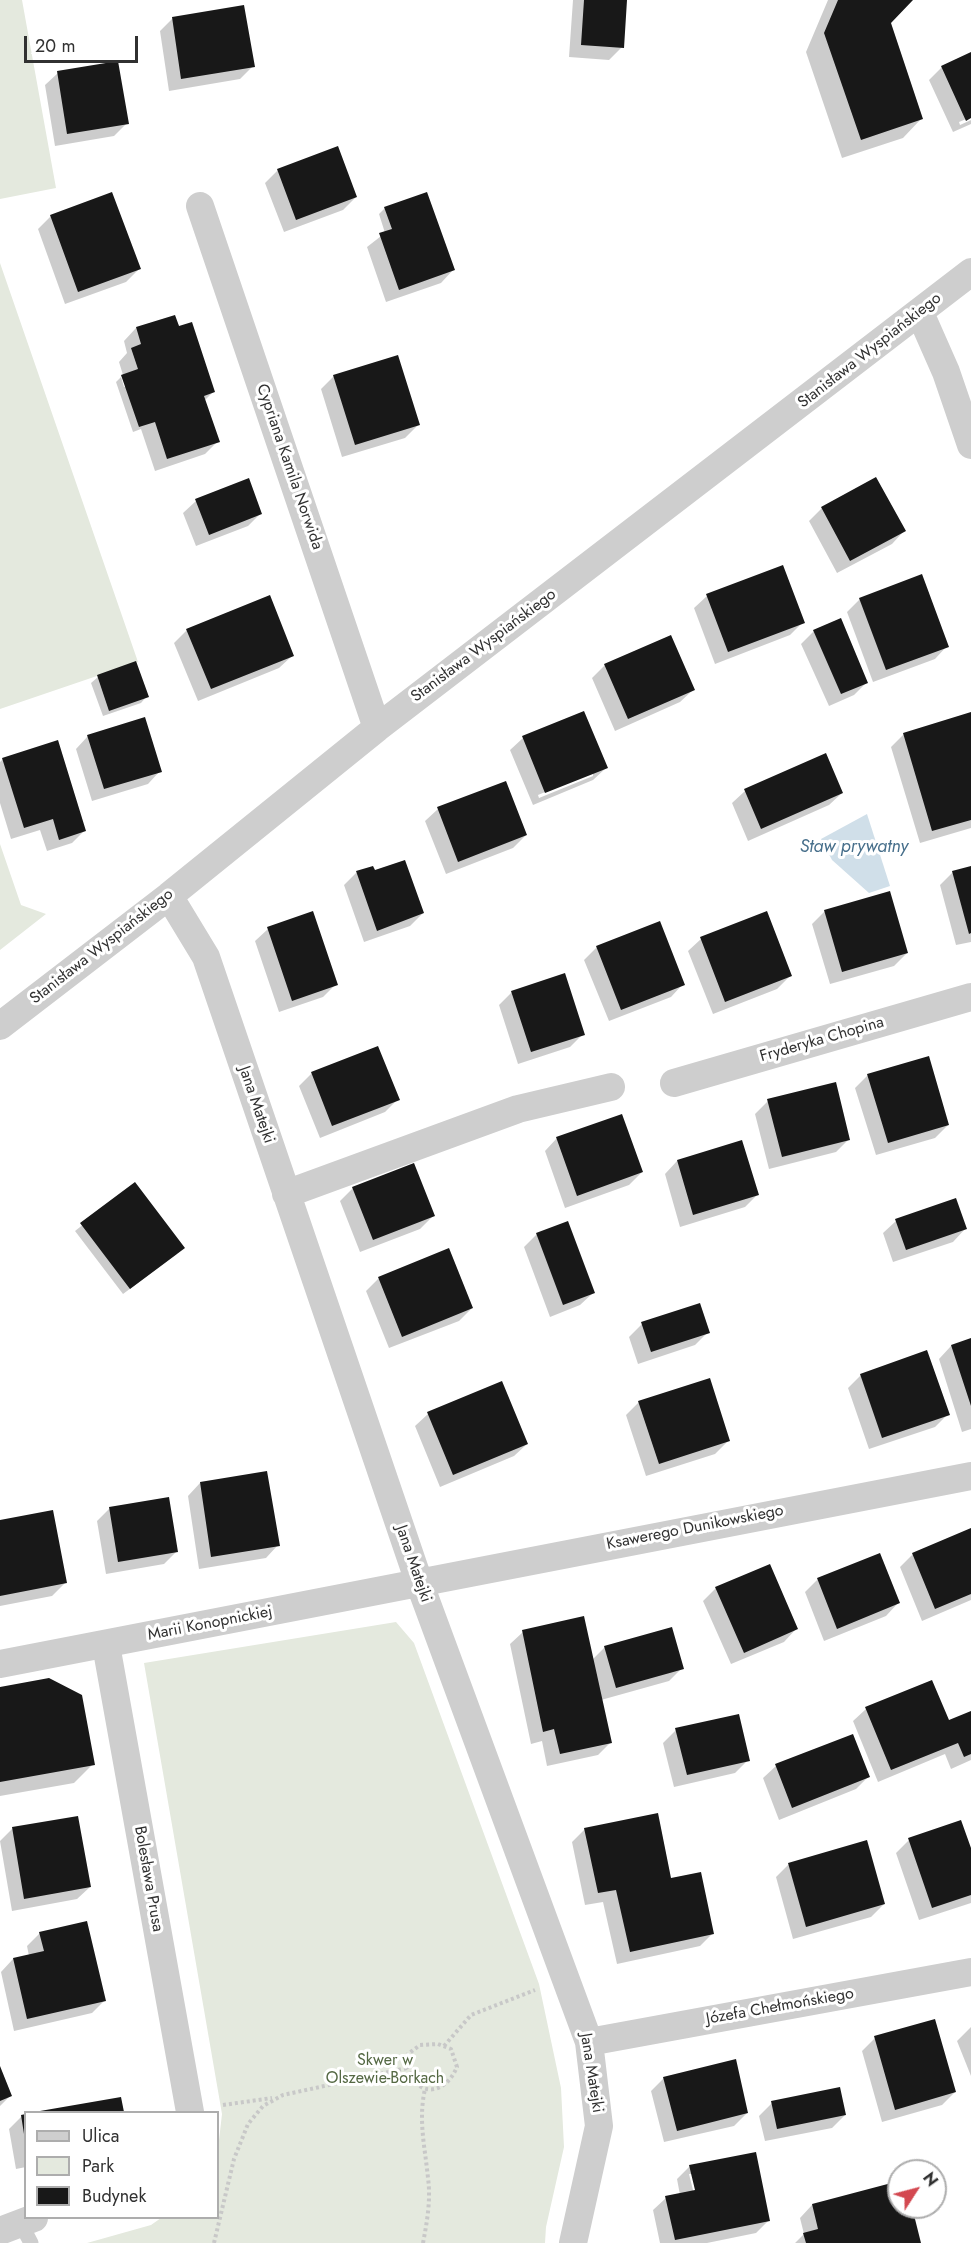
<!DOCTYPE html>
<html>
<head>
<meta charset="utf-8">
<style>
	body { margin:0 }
	#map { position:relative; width:971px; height:2243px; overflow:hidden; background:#fff; font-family:Jost,sans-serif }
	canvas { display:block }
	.legend { position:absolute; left:24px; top:2111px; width:195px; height:108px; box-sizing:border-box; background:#fff; border:2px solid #adadad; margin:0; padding:8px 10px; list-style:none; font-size:18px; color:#313131 }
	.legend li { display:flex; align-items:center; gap:12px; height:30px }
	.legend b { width:30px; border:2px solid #adadad }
	.north { position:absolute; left:887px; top:2159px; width:60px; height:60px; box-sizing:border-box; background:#fff; border:2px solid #adadad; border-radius:50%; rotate:54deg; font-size:16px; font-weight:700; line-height:24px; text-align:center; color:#313131 }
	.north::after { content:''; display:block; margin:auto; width:21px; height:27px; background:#d34850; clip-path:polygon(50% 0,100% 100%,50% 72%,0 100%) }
	.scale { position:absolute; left:24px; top:36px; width:114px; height:27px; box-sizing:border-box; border:3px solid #313131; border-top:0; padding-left:8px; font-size:18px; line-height:21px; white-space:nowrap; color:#313131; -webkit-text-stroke:4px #fff; paint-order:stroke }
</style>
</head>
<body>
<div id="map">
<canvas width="971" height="2243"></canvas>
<ul class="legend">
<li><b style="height:8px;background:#cecece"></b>Ulica</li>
<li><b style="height:16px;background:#e4e9de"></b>Park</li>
<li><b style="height:16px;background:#181818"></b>Budynek</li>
</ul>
<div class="north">N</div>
<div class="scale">20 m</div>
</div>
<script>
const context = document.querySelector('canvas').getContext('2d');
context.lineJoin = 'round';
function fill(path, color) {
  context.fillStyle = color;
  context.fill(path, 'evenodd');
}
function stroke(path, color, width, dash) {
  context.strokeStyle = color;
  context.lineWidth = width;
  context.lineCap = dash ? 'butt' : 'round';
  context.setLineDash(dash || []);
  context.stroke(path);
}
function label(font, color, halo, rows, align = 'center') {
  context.font = font + ' Jost,sans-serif';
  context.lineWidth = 6;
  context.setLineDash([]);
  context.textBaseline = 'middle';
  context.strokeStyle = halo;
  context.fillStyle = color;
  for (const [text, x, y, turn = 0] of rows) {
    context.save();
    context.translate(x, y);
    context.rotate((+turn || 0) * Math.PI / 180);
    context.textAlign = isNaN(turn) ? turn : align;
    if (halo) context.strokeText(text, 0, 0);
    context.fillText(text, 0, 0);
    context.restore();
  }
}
fill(new Path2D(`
	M0,0H22L56,188L0,199Z
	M0,263L138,662L0,709Z
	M0,844L21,905L46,914L0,950Z
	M396,1622L414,1643L539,1984L561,2088L564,2147L546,2227L545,2243H87L151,2225L161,2218H218V2149L222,2114L144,1663Z`), '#e4e9de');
fill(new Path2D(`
	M867,814L890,886L869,893L832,860L821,839Z`), '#d0dfe9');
fill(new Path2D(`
	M573,0H625L622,47L609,60L569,57Z
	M828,0H911L889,23L921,119L903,138L842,158L806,52Z
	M172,19L253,66L240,79L169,91L160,31Z
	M971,54V117L959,122L960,125L971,120V124L953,132L929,80L942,67Z
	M58,73L127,123L114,136L55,146L45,85Z
	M278,170L356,197L343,210L284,232L265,183Z
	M385,208L453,270L441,283L386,302L367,247L385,233L379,214Z
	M51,216L139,269L126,282L65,304L38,229Z
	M174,316L213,392L204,401L218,441L205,454L155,471L141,429L133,432L116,382L121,377L124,387L127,386L124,377H121L123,375L119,362L127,353L124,341L136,328Z
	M334,376L418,425L405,438L342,457L321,389Z
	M196,501L261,513L248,526L196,546L183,513Z
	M822,508L904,531L892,544L837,573L809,521Z
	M707,596L803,622L790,635L715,664L694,608Z
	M860,599L947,646L935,659L873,682L847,612Z
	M187,630L292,656L279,668L198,701L174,643Z
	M814,631L866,683L854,695L829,706L801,644Z
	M136,663L147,696L141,703L103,716L91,683L98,677Z
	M605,665L693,690L680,702L615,731L592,678Z
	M971,714V828L920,843L891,747L904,734Z
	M88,736L160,771L148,784L92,801L76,749Z
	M523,738L606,768L593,780L533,805L510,750ZM593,772V776L539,798L538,795Z
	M825,755L842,793L829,805L748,841L732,803L745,791Z
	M3,759L84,831L72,843L47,851L40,830L11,839L0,803V762Z
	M505,783L526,835L513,848L446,874L425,821L438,809Z
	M971,867V942L956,945L940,885L953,872Z
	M372,868L423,913L410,926L364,942L344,885L356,873Z
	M825,911L907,953L894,966L830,984L812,924Z
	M268,929L336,984L323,997L279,1012L255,941Z
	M701,939L790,976L777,989L713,1014L688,951Z
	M597,947L683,984L671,997L609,1021L584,960Z
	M512,992L583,1034L570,1047L518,1064L499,1005Z
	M312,1073L398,1099L385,1112L320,1138L299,1086Z
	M868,1075L948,1125L935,1138L876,1155L855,1088Z
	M768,1101L849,1139L836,1152L769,1169L755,1114Z
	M557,1138L642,1172L629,1185L565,1208L545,1151Z
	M741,1142L757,1195L745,1207L680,1227L665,1174L677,1161Z
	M134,1184L177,1254L123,1294L75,1231Z
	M353,1188L433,1216L420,1229L360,1252L340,1201Z
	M896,1221L965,1229L953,1242L893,1262L883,1233Z
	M537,1234L593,1293L580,1305L550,1317L524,1247Z
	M449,1250L472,1308L459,1321L389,1348L366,1291L378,1279Z
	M642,1324L708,1332L695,1345L638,1364L629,1337Z
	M971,1340V1429L962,1432L939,1359L951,1346Z
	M861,1375L948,1414L935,1427L869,1449L848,1388Z
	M639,1402L728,1441L715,1454L646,1476L626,1415Z
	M428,1414L527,1444L514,1456L440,1487L415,1426Z
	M200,1483L278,1545L266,1558L199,1569L188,1496Z
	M109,1509L177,1551L164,1564L106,1574L97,1521Z
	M0,1522L65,1583L52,1596L0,1606Z
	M971,1529V1600L922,1621L900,1567L913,1554Z
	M818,1579L898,1603L886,1616L824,1641L805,1592Z
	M716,1588L796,1629L784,1642L731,1664L703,1601Z
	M523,1632L592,1660L605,1647L682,1668L669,1681L601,1700L611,1742L598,1755L547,1766L542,1741L531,1744L510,1644Z
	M0,1688L93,1764L74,1783L0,1796Z
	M866,1709L948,1722L971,1713V1760L951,1769L945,1754L878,1782L853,1721Z
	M676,1730L748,1760L735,1773L674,1787L663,1743Z
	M776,1766L869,1776L856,1789L779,1820L763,1778Z
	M12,1829L90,1887L77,1899L12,1911L0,1841Z
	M585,1829L670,1880L713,1933L700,1946L617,1964L603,1902L585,1905L572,1842Z
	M909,1840L971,1853V1903L919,1920L896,1853Z
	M866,1842L884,1904L871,1917L793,1939L776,1877L788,1865Z
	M40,1933L105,2000L92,2013L14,2031L1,1972L13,1959L29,1956L27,1946Z
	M971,2027V2076L957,2041Z
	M875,2038L955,2092L942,2105L882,2122L862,2051Z
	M0,2070L11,2095L0,2106Z
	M664,2078L747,2113L734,2126L664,2142L651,2091Z
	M120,2099L122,2112H42Z
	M772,2103L845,2115L832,2128L765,2141L759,2116Z
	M22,2116H26V2167L16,2169L9,2129Z
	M690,2166L769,2220L756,2233L707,2243H660L653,2210L666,2198L680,2195L677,2179ZM689,2174H693L698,2197L695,2198Z
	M899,2182V2207H910L920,2243H795L804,2234L800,2218L812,2205Z`), '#0003');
fill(new Path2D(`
	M584,0H627L624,48L581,45Z
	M838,0H913L891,23L923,119L861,140L824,33Z
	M244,5L255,67L181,79L172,17Z
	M971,52V118L966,121L941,66Z
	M118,61L129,124L67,134L57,71Z
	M338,146L357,197L296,220L277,169Z
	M112,192L141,269L78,292L50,215Z
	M427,192L455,270L399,290L379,233L392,229L384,207Z
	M175,315L179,326L192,322L215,392L204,396L220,442L167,459L155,422L139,427L121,375L138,369L131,348L141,344L136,327Z
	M398,355L420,425L355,445L333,375Z
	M876,477L906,531L850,561L821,507Z
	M249,478L262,514L209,535L195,499Z
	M783,565L805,623L728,652L706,594Z
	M922,574L949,647L886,670L859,598Z
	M270,595L294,656L211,689L186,629Z
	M841,618L868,683L841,694L813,630Z
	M671,635L695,690L628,719L604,664Z
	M136,661L149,697L109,711L97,675Z
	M584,711L608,768L545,793L522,736Z
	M971,712V820L932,831L903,733Z
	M145,717L162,772L104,789L87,735Z
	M58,740L86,831L59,840L53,819L24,828L2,758Z
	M826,753L843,793L761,829L744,789Z
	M506,781L527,835L458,862L437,807Z
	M405,860L424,913L377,931L356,871L373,866L375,870Z
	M971,866V933L969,934L952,871Z
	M890,891L908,953L842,972L824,910Z
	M313,911L338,985L292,1001L267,927Z
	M767,911L792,976L725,1002L700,937Z
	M660,921L685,985L621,1010L596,946Z
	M565,973L585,1035L531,1052L511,991Z
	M378,1046L400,1100L332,1126L311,1072Z
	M929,1056L949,1125L888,1143L867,1074Z
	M836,1082L850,1140L782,1157L767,1099Z
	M622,1114L643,1172L577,1196L556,1137Z
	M742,1140L759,1195L693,1215L677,1160Z
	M414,1163L435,1216L373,1240L352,1187Z
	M135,1182L185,1248L130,1289L80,1223Z
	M956,1198L967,1229L906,1250L895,1219Z
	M568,1221L595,1293L563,1305L536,1233Z
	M449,1248L473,1308L402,1337L378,1277Z
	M700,1303L710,1333L651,1352L641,1322Z
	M971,1338V1406L951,1345Z
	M927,1350L950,1415L882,1438L860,1374Z
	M710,1378L730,1441L659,1464L638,1401Z
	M502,1381L528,1444L453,1475L427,1412Z
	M267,1471L280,1546L211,1557L200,1482Z
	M169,1497L178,1552L118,1562L109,1507Z
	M53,1510L67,1583L0,1596V1520Z
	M971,1528V1594L935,1609L912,1553Z
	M880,1553L900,1603L837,1629L817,1578Z
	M770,1564L798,1629L744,1653L715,1587Z
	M584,1616L612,1743L560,1754L554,1729L543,1732L522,1630Z
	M672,1627L684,1669L616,1688L604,1646Z
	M49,1678L82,1695L95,1765L0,1782V1687Z
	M932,1680L949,1720L971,1711V1754L964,1757L958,1743L891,1770L865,1707Z
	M739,1714L750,1761L687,1775L675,1728Z
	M853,1734L870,1777L792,1808L775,1764Z
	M658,1813L671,1878L701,1872L714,1934L630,1952L616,1890L598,1893L584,1828Z
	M78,1816L91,1887L24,1899L12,1827Z
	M961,1820L971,1848V1895L932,1908L908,1838Z
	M867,1840L885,1904L806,1927L788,1863Z
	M87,1921L106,2001L27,2019L13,1958L44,1951L39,1932Z
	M935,2019L956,2092L895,2110L874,2036Z
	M736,2059L748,2113L677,2131L663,2077Z
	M0,2066L12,2096L0,2101Z
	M840,2087L846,2115L777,2129L771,2101Z
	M121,2097L124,2112H41L40,2111Z
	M26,2114V2134H24L21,2115Z
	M756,2152L770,2221L675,2240L665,2196L695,2190L689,2165Z
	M899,2181V2207H912L921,2243H806L803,2233L818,2229L812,2204Z`), '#181818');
stroke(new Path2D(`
	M438,2044L451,2049L457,2067C441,2104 404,2092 408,2054L420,2045Z
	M444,2046L471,2015L535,1990
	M223,2105L272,2098
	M214,2243L234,2159L248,2124L263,2106L283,2095L407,2068
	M423,2243C427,2222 431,2200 428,2178C425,2147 418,2120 425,2089`), '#c8c8c8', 4, [3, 3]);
stroke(new Path2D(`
	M20,2222L31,2243`), '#cecece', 15);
stroke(new Path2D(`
	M200,206L377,728
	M920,313L946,372L971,445
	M169,896L206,957L419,1582L589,2042L599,2126L573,2243
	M0,1026L169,896L377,728L971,272
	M674,1083L971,997
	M286,1194L518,1109L611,1087
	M106,1645L190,2112
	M0,1664L971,1476
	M589,2042L971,1972
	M0,2231L34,2218`), '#cecece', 28);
label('16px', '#313131', '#fff', [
	["Stanisława Wyspiańskiego",870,351,-38],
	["Cypriana Kamila Norwida",289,467,71],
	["Stanisława Wyspiańskiego",484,646,-37],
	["Stanisława Wyspiańskiego",102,947,-38],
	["Fryderyka Chopina",822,1040,-16],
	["Jana Matejki",256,1105,71],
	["Ksawerego Dunikowskiego",695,1528,-11],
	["Jana Matejki",413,1564,71],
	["Marii Konopnickiej",210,1624,-11],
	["Bolesława Prusa",148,1879,80],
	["Józefa Chełmońskiego",780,2007,-10],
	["Jana Matejki",591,2073,81]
]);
label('16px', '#546843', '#fff', [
	["Skwer w",385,2061],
	["Olszewie-Borkach",385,2079]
]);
label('italic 18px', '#476f8b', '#fff', [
	["Staw prywatny",854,848]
]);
</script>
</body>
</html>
